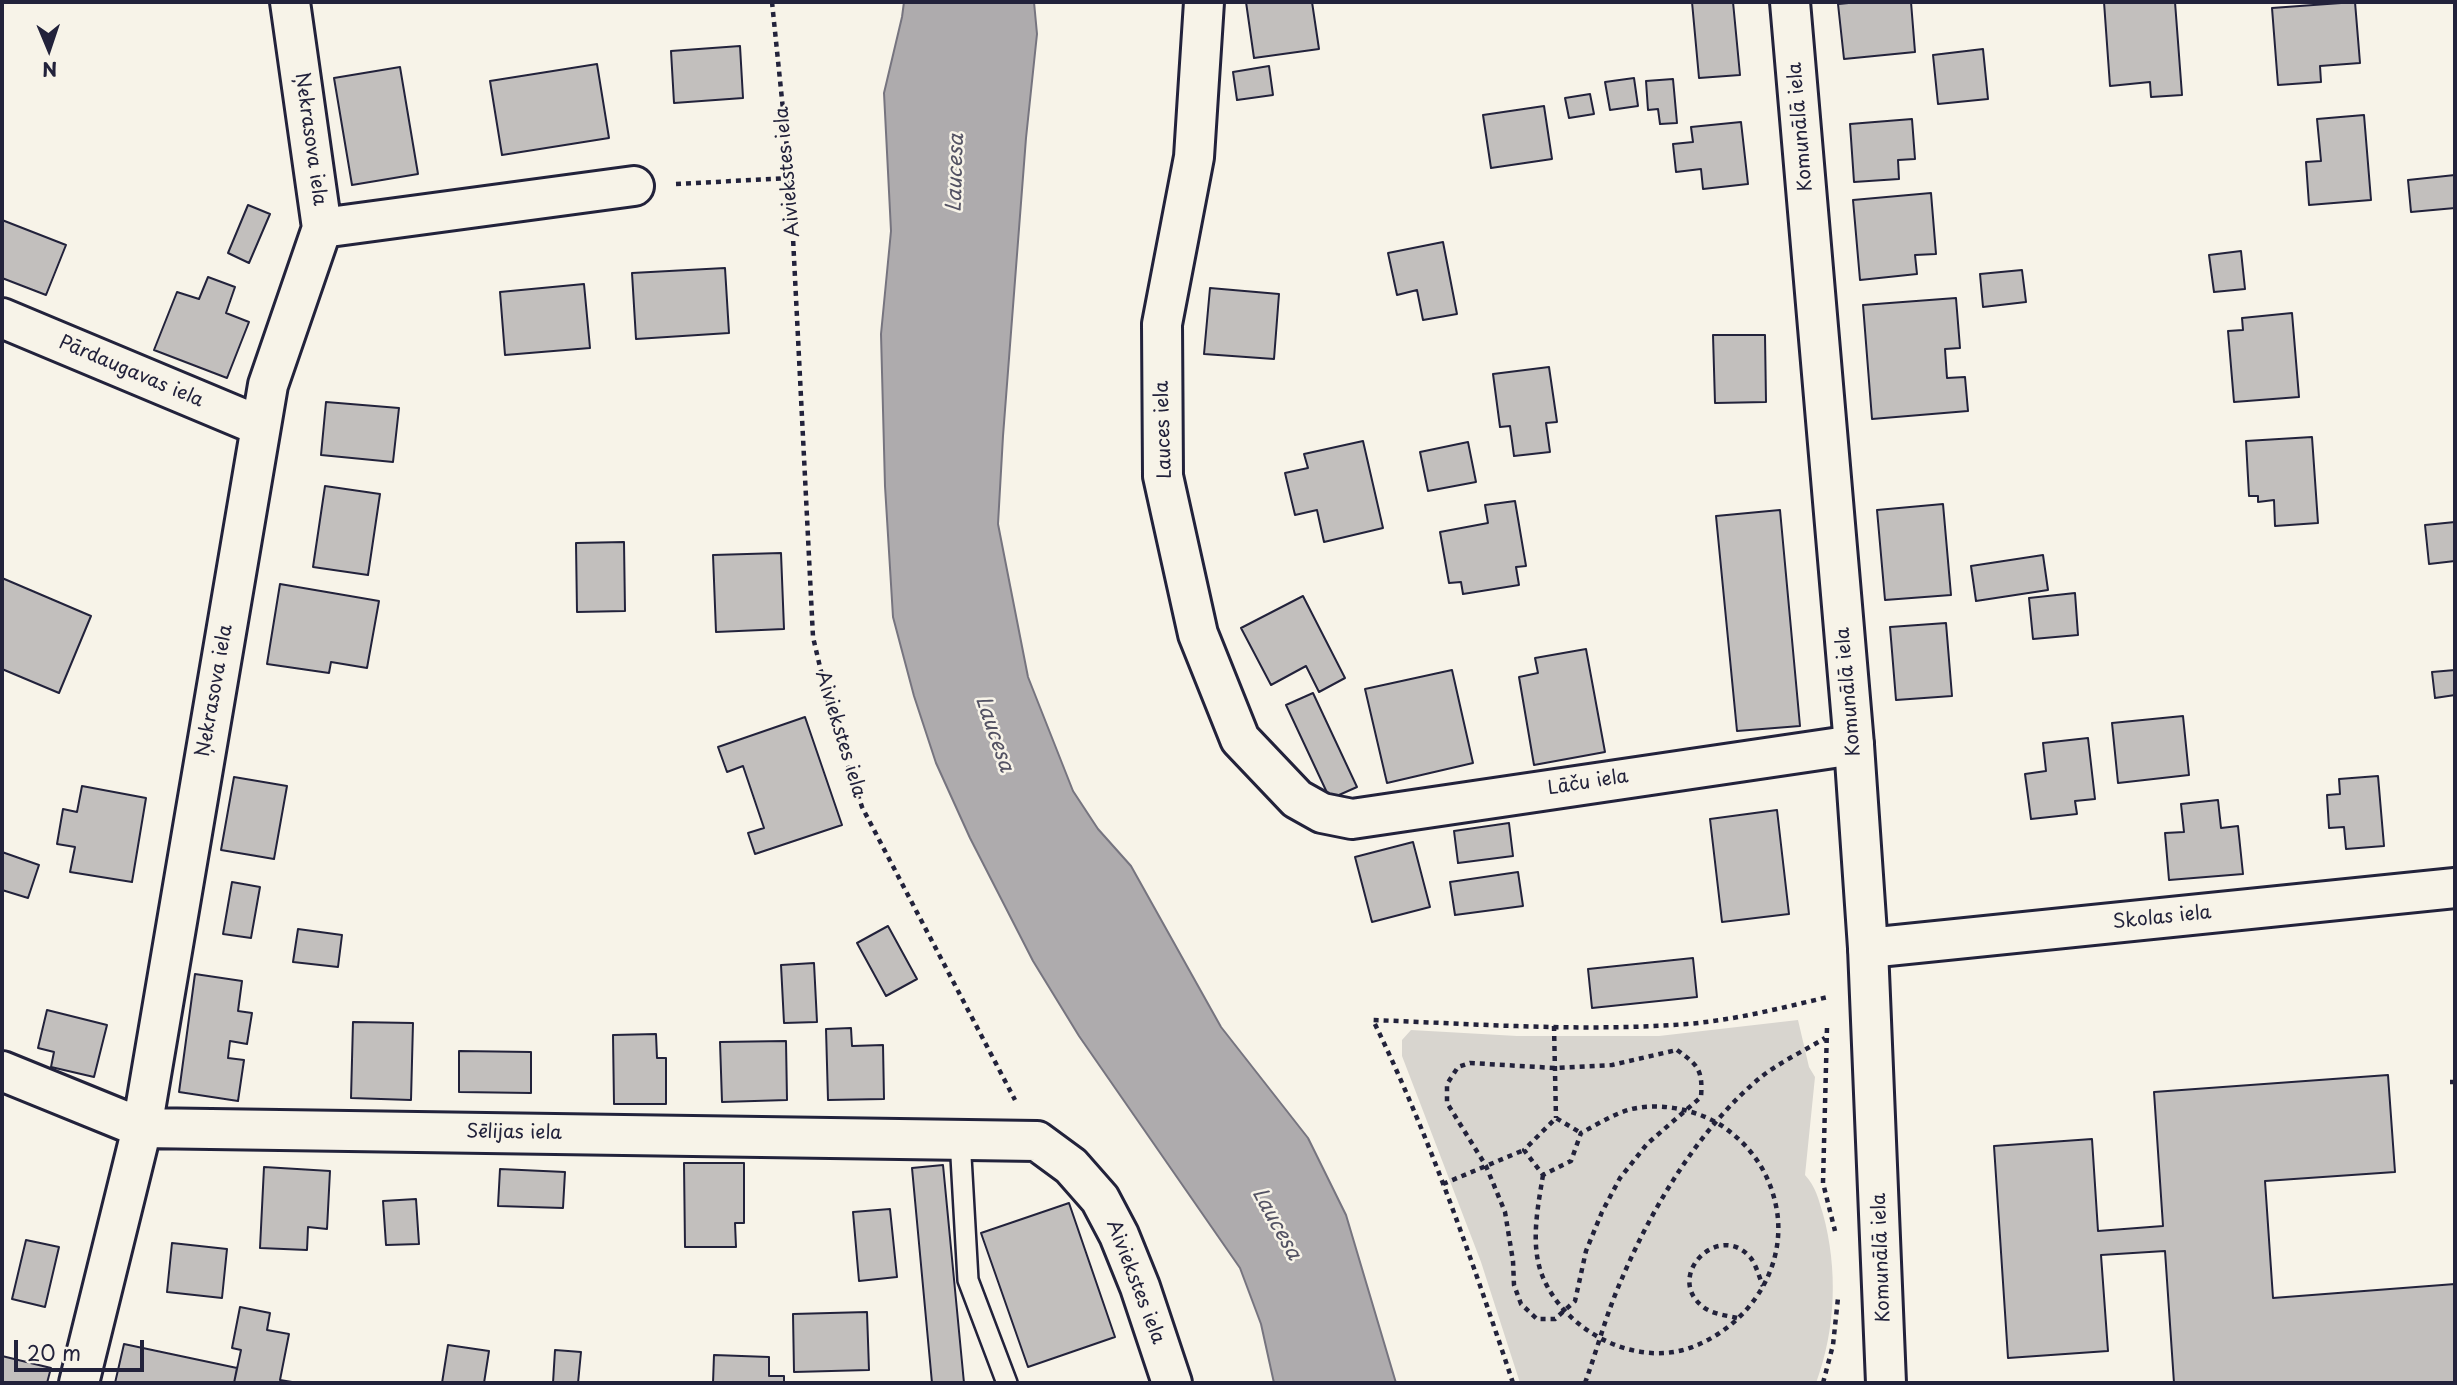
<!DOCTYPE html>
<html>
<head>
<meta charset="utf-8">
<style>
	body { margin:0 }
	#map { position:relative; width:2457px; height:1385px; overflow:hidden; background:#f7f3e8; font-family:"Playpen Sans",sans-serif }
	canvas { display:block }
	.frame { position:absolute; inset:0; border:4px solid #22223b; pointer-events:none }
	.north { position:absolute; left:14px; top:14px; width:70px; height:70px; -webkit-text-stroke:5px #f7f3e8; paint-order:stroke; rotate:178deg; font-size:19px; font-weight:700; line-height:28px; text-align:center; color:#22223b }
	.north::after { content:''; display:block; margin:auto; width:24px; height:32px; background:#22223b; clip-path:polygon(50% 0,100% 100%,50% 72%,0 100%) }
	.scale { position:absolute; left:14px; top:1340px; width:130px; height:32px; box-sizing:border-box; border:4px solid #22223b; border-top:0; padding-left:9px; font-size:21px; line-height:24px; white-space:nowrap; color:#22223b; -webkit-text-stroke:5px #f7f3e8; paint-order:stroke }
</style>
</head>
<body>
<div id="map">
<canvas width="2457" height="1385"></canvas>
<div class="frame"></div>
<div class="north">N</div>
<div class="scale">20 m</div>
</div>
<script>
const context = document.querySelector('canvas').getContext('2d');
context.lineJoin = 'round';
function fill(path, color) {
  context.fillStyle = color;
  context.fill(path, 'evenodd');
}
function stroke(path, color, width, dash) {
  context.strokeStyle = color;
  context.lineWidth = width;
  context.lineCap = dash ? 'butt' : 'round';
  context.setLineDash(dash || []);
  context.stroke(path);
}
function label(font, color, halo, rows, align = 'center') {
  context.font = font + ' "Playpen Sans",sans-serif';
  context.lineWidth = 5;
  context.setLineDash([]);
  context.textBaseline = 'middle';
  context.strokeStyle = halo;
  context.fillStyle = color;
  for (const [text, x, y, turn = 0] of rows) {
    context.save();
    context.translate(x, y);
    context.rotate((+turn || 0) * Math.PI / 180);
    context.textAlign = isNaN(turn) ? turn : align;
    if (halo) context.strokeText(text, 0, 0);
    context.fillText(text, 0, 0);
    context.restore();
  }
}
fill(new Path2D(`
	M1798,1020L1809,1067L1815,1077L1805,1175C1816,1187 1818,1198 1823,1214C1838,1269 1836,1329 1816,1383H1520L1481,1262L1402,1056V1040L1411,1030L1517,1036H1659Z`), '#d8d5cf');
const water = new Path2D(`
	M904,2H1034L1037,34L1026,138L1003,436L998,524L1028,677L1073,791L1098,829L1131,866L1221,1027L1308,1138L1346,1215L1396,1383H1274L1261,1324L1240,1268L1079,1036L1033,961L970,838L936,763L914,696L893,617L885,486L881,334L891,231L884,93L902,17Z`);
fill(water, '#aeabad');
stroke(water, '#76747f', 2);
const building = new Path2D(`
	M1246,2H1312L1319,49L1254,58Z
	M1692,2H1733L1740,75L1699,78Z
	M1859,2H1911L1915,52L1844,59L1838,4Z
	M2104,2H2175L2182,95L2151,97L2150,82L2110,86Z
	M2355,2L2360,63L2320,66L2321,82L2278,85L2272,8Z
	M740,46L743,98L674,103L671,51Z
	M1983,49L1988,99L1938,104L1933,55Z
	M597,64L609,138L502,155L490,81Z
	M1269,66L1273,95L1237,100L1233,72Z
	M400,67L418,174L352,185L334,78Z
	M1634,78L1638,106L1610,110L1605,82Z
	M1673,79L1677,123L1660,124L1658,109L1648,110L1646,81Z
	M1590,94L1594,114L1569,118L1565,98Z
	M1544,106L1552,159L1491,168L1483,115Z
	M2364,115L2371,200L2309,205L2306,162L2321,161L2317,119Z
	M1912,119L1915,159L1898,160L1899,179L1854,182L1850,124Z
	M1741,122L1748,184L1703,189L1701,169L1676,172L1673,144L1693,142L1691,127Z
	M2455,175V208L2411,212L2408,180Z
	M1931,193L1936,254L1915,255L1917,274L1860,280L1853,200Z
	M248,205L270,214L249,263L228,253Z
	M2,220L66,245L46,295L2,278Z
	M1443,242L1457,314L1423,320L1417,290L1397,295L1388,253Z
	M2241,251L2245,289L2214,292L2209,255Z
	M725,268L729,333L636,339L632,273Z
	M2022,270L2026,302L1983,307L1980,274Z
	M208,277L235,287L226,313L249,322L227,378L154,350L177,292L199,299Z
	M584,284L590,348L505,355L500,292Z
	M1210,288L1279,294L1274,359L1204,354Z
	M1956,298L1960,348L1945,349L1947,378L1965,377L1968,411L1872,419L1863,305Z
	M2292,313L2299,397L2234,402L2228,331L2243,330L2242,318Z
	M1713,335H1765L1766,402L1715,403Z
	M1549,367L1557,422L1546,423L1550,452L1514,456L1510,426L1500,427L1493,374Z
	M326,402L399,408L393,462L321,455Z
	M2312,437L2318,523L2275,526L2274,500L2258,502V496H2249L2246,441Z
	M1363,441L1383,528L1324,542L1317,510L1295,515L1285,473L1308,468L1304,454Z
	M1468,442L1476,482L1428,491L1420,452Z
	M325,486L380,494L368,575L313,567Z
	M1515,501L1526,566L1516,567L1519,585L1463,594L1461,582L1449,583L1440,532L1488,523L1485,505Z
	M1943,504L1951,595L1885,600L1877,510Z
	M1780,510L1800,726L1737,731L1716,516Z
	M2455,522V561L2429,564L2425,525Z
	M624,542L625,611L577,612L576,543Z
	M781,553L784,629L716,632L713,555Z
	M2043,555L2048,590L1976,601L1971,566Z
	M2,578L91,616L59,693L2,669Z
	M280,584L379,601L367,668L331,662L329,673L267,664Z
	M2075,593L2078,635L2033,639L2029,598Z
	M1303,596L1345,678L1319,692L1306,666L1271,685L1241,628Z
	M1946,623L1952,696L1896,700L1890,627Z
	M1586,649L1605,752L1534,765L1519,677L1538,673L1535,658Z
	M1452,670L1473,763L1387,783L1365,689Z
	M2455,670V695L2435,698L2432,672Z
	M1313,693L1357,787L1330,799L1286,705Z
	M2183,716L2189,775L2118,783L2112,723Z
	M805,717L842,825L755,854L748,833L764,828L743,766L727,772L718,747Z
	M2088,738L2095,799L2075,801L2077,814L2031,819L2025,774L2046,771L2043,743Z
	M2378,776L2384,846L2346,849L2344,827L2329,828L2327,795L2340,794L2339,779Z
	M234,777L287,786L274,859L221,850Z
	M82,786L146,798L132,882L70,872L75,847L57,844L63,809L77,812Z
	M2218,800L2221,828L2238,826L2243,874L2169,880L2165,833L2184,832L2181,804Z
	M1777,810L1789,914L1722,922L1710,819Z
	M1509,823L1513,856L1458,863L1454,831Z
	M1413,842L1430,907L1372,922L1355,857Z
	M2,852L39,865L28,898L2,890Z
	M1518,872L1523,906L1455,915L1450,882Z
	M232,882L260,887L251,938L223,934Z
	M888,926L917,979L886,996L857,943Z
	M298,929L342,935L338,967L293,962Z
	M1693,958L1697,997L1592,1008L1588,969Z
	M814,963L817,1022L784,1023L781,965Z
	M195,974L242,981L238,1011L252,1013L247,1044L230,1041L228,1058L244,1060L238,1101L179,1092Z
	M47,1010L107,1025L94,1077L51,1067L54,1052L38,1048Z
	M353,1022L413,1023L411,1100L351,1098Z
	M851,1028L852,1046L883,1045L884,1099L828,1100L826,1029Z
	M656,1034L657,1058H666V1104H614L613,1035Z
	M786,1041L787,1100L722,1102L720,1042Z
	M459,1051L531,1052V1093L459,1092Z
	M2388,1075L2395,1172L2265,1181L2273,1298L2455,1284V1383H2174L2165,1251L2101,1255L2108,1351L2008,1358L1994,1146L2092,1139L2098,1231L2163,1226L2154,1092Z
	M684,1163H744V1223H735L736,1247H685Z
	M943,1165L964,1383H932L912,1168Z
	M264,1167L330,1171L327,1229L308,1227L307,1250L260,1248Z
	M500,1169L565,1172L563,1208L498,1206Z
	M416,1199L419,1244L386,1245L383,1201Z
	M1069,1203L1115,1337L1028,1367L981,1233Z
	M890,1209L897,1277L859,1281L853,1212Z
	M26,1240L59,1247L45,1307L12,1299Z
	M172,1243L227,1249L222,1298L167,1292Z
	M240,1307L270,1313L267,1330L289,1334L280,1380L298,1383H234L241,1350L232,1348Z
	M867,1312L869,1370L794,1372L793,1314Z
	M124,1344L237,1368L234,1383H115Z
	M448,1345L489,1351L484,1383H442Z
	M555,1350L581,1352L578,1383H553Z
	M714,1355L769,1357V1376H784V1383H713Z
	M2,1356L51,1368L47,1383H2Z`);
fill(building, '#c2bfbd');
stroke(building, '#22223b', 2);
const service = new Path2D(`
	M960,1139L968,1280L1007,1383`);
const minor = new Path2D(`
	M1204,2L1194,157L1162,324L1163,476L1198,634L1240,739L1297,799L1322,813L1352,819L1854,745
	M322,228L634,186
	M2,318L260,426
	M1868,948L2455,888
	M2,1071L142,1128L1037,1141L1071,1166L1100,1199L1119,1235L1140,1287L1172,1383
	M79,1383L142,1128L268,385L322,228L290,2`);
const tertiary = new Path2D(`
	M1790,2L1854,745L1868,948L1886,1383`);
stroke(service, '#22223b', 24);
stroke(minor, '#22223b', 44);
stroke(tertiary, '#22223b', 44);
stroke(new Path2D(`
	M772,2L790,178L813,637L831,714L862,807L1015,1100
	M676,184L790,178
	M1554,1026L1556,1118
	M1827,1028L1823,1183L1835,1231
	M1677,1050C1698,1065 1703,1070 1701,1097L1647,1144L1620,1178L1602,1212L1586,1251L1575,1301L1555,1319H1537L1521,1304L1514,1285L1513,1261L1505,1212L1486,1166L1447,1103V1084L1458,1067L1470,1063L1555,1068L1612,1065Z
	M2450,1082H2455
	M1543,1175C1538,1206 1530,1244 1542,1275C1564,1331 1637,1370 1695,1346C1749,1324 1786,1269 1777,1211C1771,1176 1754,1149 1725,1128C1700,1110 1659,1101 1628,1110C1612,1115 1596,1125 1581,1133L1571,1161L1543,1175L1524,1150L1556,1118L1581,1133
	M1443,1184L1524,1150
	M1737,1318C1725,1315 1711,1314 1702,1306C1665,1276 1718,1221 1750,1257C1756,1264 1759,1277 1763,1286
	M1513,1383C1472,1260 1430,1137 1373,1020C1477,1024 1583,1032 1687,1024C1735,1020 1781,1008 1828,997
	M1585,1383C1597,1350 1606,1315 1620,1283C1651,1209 1699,1128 1761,1077C1780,1062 1804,1051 1825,1038
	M1823,1383L1833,1345L1838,1298`), '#22223b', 4.5, [5, 5]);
stroke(service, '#f7f3e8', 19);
stroke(minor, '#f7f3e8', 38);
stroke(tertiary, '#f7f3e8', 38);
label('19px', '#22223b', '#f7f3e8', [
	["Komunālā iela",1801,127,-95],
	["Ņekrasova iela",310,139,82],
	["Aiviekstes iela",788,172,-95],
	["Pārdaugavas iela",131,372,23],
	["Lauces iela",1164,430,-92],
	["Ņekrasova iela",215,691,-80],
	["Komunālā iela",1849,692,-95],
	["Aiviekstes iela",840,734,73],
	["Lāču iela",1588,783,-9],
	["Skolas iela",2162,918,-6],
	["Sēlijas iela",514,1133,1],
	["Komunālā iela",1882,1258,-92],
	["Aiviekstes iela",1135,1282,69]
]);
label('italic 21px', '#535263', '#f7f3e8', [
	["Laucesa",956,173,-88],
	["Laucesa",994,734,71],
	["Laucesa",1276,1224,61]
]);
</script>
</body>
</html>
